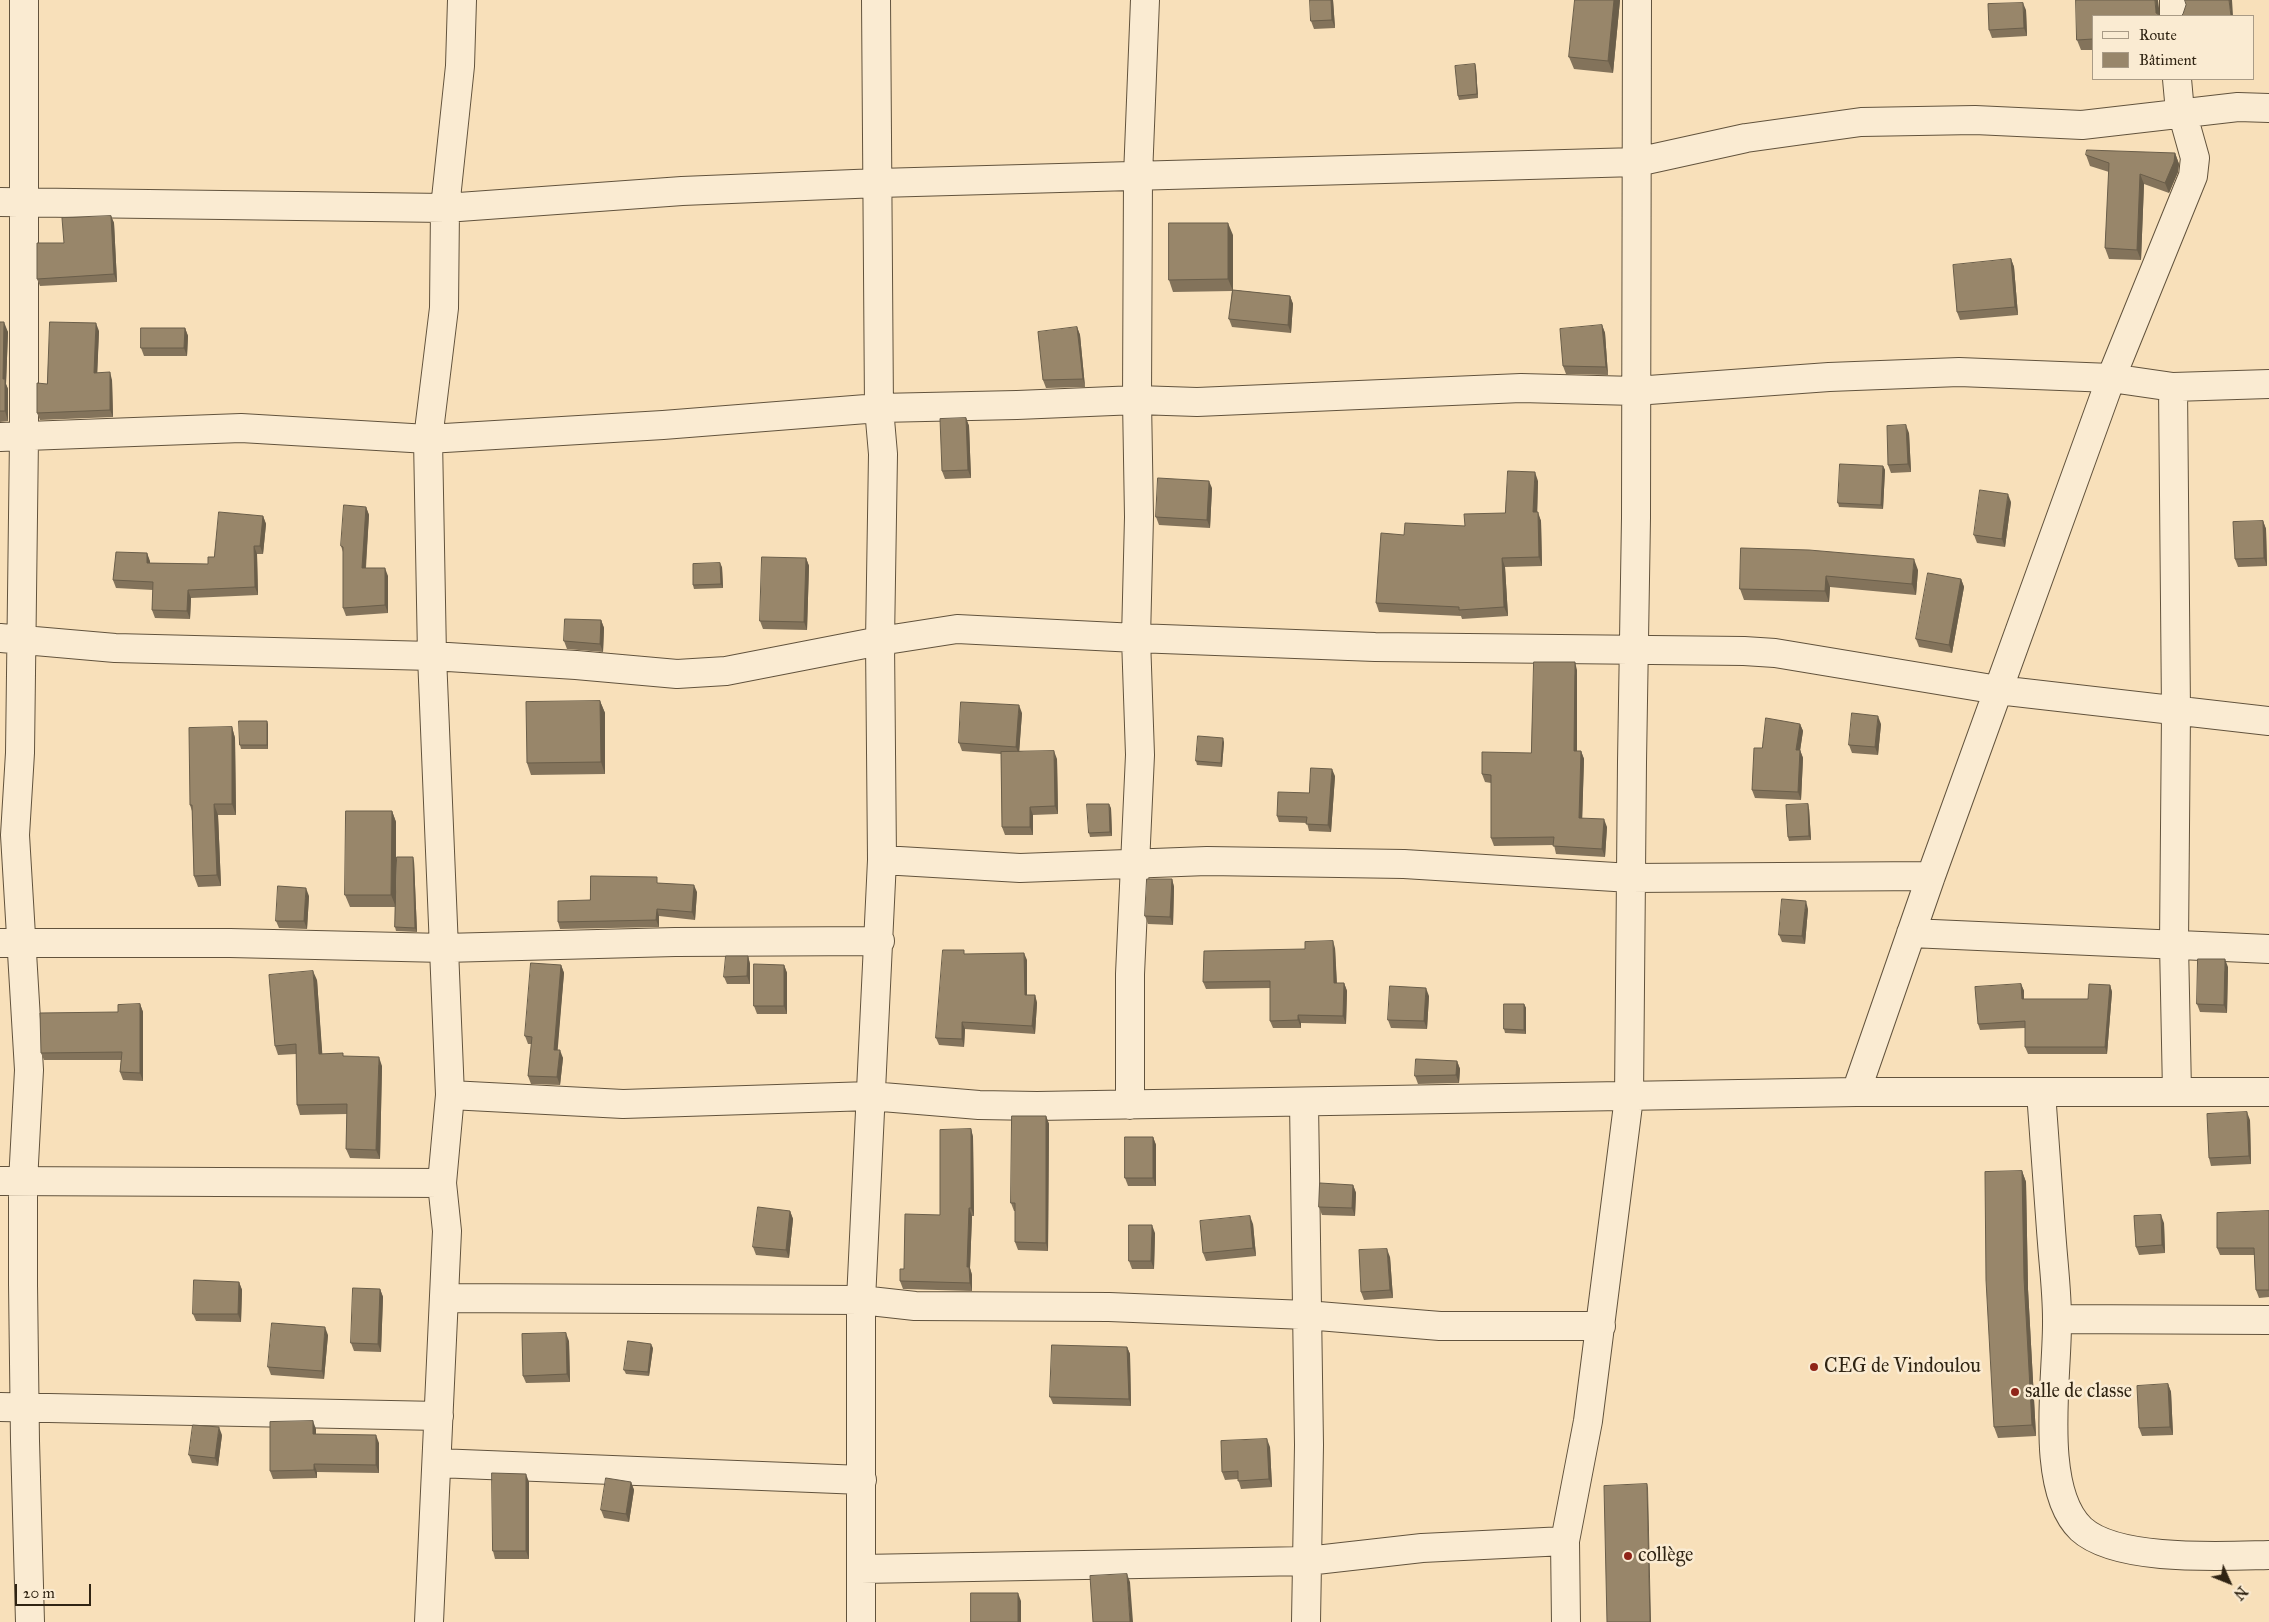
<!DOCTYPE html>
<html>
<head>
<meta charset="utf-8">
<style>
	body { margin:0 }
	#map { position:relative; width:2269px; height:1622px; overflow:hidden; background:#f8e0ba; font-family:"IM FELL Great Primer",serif }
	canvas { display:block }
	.legend { position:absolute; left:2092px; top:15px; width:162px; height:65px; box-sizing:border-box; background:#faebd2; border:1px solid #a99b86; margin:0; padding:6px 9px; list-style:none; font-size:15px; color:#302413 }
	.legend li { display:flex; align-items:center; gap:10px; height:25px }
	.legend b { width:25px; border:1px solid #a99b86 }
	.north { position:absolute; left:2204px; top:1557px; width:50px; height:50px; -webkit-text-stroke:4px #faebd2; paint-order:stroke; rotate:134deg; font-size:14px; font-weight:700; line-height:20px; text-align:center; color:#302413 }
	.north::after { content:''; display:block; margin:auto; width:18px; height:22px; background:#302413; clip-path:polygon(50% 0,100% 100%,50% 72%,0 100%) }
	.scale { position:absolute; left:15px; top:1584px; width:76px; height:22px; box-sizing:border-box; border:2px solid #302413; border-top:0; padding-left:6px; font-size:15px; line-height:18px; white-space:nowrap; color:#302413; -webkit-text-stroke:4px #faebd2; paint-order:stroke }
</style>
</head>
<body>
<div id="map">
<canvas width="2269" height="1622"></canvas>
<ul class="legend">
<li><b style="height:6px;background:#faebd2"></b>Route</li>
<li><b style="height:14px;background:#98866a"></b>Bâtiment</li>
</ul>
<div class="north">N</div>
<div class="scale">20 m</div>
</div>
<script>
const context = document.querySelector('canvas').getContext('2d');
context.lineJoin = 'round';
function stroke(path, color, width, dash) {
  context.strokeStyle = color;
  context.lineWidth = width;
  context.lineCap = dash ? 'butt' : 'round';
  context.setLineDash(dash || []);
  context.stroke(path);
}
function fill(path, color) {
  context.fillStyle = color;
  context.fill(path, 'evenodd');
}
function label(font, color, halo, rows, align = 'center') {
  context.font = font + ' "IM FELL Great Primer",serif';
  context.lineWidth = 5;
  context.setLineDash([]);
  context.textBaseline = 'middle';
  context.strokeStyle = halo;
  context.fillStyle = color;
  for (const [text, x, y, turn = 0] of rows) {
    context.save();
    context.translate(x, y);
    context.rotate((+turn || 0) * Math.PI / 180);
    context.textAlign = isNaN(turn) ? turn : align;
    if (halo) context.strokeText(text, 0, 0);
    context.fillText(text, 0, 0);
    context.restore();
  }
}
const street = new Path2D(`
	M24,0V437L20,753L15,835L29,1070L23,1182V1284L25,1441L30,1622
	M2174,0V16
	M0,202L445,208L682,191L879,183L1637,162L1746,138L1861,122L1975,120L2082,125L2238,107L2269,108
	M2173,387L2176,711L2174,944L2177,1092
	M0,437L241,428L428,439L663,425L879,408L1017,405L1137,400L1197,402L1521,388L1635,391L1829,377L1959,372L2111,378L2173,387L2269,384
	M0,638L115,648L432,656L576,665L677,674L726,671L880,641L957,629L1136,638L1375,647L1744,651L1775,653L1998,690L2269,721
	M882,860L1020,868L1207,861L1404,864L1631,878L1931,876
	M1911,933L2269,949
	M0,943H230L444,948L675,942L880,941
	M1856,1092L1931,876L2111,378L2193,176L2195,158L2179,101L2177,79
	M2041,1092C2045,1143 2048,1193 2052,1243C2054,1269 2057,1294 2057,1319C2058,1374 2038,1488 2081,1529C2117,1562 2221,1556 2269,1555
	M450,1095L623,1104L870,1096L979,1105L1037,1106L1856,1092H2269
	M1304,1102L1309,1445L1306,1622
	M1130,1105V974L1140,755L1136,638L1139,517L1137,400L1138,176L1145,0
	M0,1181L442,1183
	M445,1298L861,1300L915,1306L1109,1307L1306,1315L1440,1326H1601
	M2057,1319L2269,1320
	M0,1407L439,1416
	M437,1463L862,1480
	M861,1569L1307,1561L1422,1548L1565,1541
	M429,1622L447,1231L442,1183L450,1095L432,656L428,439L444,308L445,208L460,66L462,0
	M861,1622V1300L882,860L880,641L883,454L879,408L876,0
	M1566,1622L1565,1541L1588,1421L1629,1097L1632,762L1636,518L1637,0`);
stroke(street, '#62533d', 30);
stroke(street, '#faebd2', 28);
fill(new Path2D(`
	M1333,0L1335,28L1314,29L1311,21Z
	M1575,0H1620L1613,73L1574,69L1569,57Z
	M2026,10L2027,36L1992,38L1989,30Z
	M2093,16V50H2081L2077,40Z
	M1475,64L1476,68L1478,98L1459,100L1458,96Z
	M2175,153L2179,164L2178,172L2169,193L2144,184L2141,260L2109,259L2105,248L2109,172L2090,166L2086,155Z
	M111,216L114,223L117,282L40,286L37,279L64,243Z
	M1233,235V290L1290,296L1293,304L1291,333L1232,327L1229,319L1232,291L1173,292L1169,280Z
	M2011,259L2014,267L2018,315L1960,320L1957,312Z
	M0,322L8,332L6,384L8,389V421L0,422Z
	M1602,325L1605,333L1608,375L1566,374L1563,366Z
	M1077,327L1080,335L1085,387L1046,388L1043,380Z
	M185,328L188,336L187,356H144L141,348Z
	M99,331L97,373L112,380L113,417L40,420L37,413L47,384Z
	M966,418L969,426L971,478L945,479L942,471Z
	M1909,433L1911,472L1891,473L1888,465Z
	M1883,466L1885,470L1883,509L1839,507L1838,503Z
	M1538,481L1537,512L1541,521L1542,566L1505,567L1508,616L1462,619L1461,616L1379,612L1376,603L1404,535L1465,526L1505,513Z
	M1212,488L1210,528L1159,525L1156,517Z
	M2011,502L2005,547L1977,543L1974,535Z
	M366,507L369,515L366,568L388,576V613L346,616L343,608V552L341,546Z
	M263,516L266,524L263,554H257L258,595L191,598L190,619L155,618L152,610L153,590L116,588L113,580L147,553L150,563L208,564L214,557Z
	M2263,521L2266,529L2267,566L2238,567L2235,559Z
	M1741,548L1918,570L1916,595L1830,587L1829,602L1744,600L1740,589Z
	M806,558L809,566L807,630L763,629L760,621Z
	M722,567L723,588L694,589L693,585Z
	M1961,579L1964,587L1952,653L1919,647L1916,639Z
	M601,620L604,628L603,652L567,649L564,641Z
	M1577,670V751H1581L1584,759L1582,818L1607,827L1605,857L1556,854L1554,845L1494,846L1491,838V783L1485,782L1482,774L1531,753Z
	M600,701L605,713V774L531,775L527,763Z
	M1022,713L1019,751L1057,759L1058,814L1033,815V835H1005L1002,827L1001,754L962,751L959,743Z
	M267,721L268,725V749H241L240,745Z
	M1800,724L1803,731L1800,750L1803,758L1801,800L1755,798L1752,790L1762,748Z
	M1881,724L1878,755L1852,753L1849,745Z
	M232,727L235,738L236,815H218L221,886L198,887L194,876L192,811L190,805Z
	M1224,742L1222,767L1197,765L1196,761Z
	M1335,776L1331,832L1309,831L1307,823L1279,822L1277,816L1309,793Z
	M1111,808L1112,836L1090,837L1089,833Z
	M1809,808L1811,840L1789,841L1788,837Z
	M392,811L396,822V895L414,861L417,932L396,931L395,927V907H350L345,895Z
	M1172,879L1174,887L1173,925L1148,924L1145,916Z
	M660,883L697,892L695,920L659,916V927L560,929L558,922L590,900Z
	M309,896L307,929L279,928L276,921Z
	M1808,909L1805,944L1782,942L1779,935Z
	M1335,948L1337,983H1344L1347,991L1346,1024L1301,1023V1028H1273L1270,1021V988L1206,989L1203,982Z
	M965,954L1027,960V995H1035L1037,1003L1035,1034L965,1029L964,1047L939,1045L936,1038Z
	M748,956L750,964V984H727L724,977Z
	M561,965L564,973L557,1050L563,1058L560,1085L531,1084L528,1076L532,1044H528L525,1036Z
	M784,965L787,973V1014H757L754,1006Z
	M2228,967L2227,1013L2200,1012L2197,1004Z
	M317,980L322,1054L344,1056L382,1066L380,1159L350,1158L346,1149L347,1114L300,1115L297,1105L296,1054L278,1055L275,1046Z
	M2021,984L2024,991V999H2088L2110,985L2112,992L2107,1054H2028L2025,1047V1028L1980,1030L1978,1024Z
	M1429,996L1427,1029L1391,1028L1388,1020Z
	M140,1004L143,1012V1081L123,1080L120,1072L121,1060H44L41,1053L118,1012Z
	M1524,1004L1526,1008V1034L1505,1033L1504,1029Z
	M1457,1061L1460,1069L1459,1083L1418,1084L1415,1076Z
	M1046,1116L1049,1124L1048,1251L1018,1250L1015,1242V1211H1014L1011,1203Z
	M2250,1120L2251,1164L2211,1166L2209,1158Z
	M971,1129L973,1137L974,1216H972L970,1268L972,1275V1291L903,1289L900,1281L940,1215Z
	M1153,1137L1156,1145V1186H1128L1125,1178Z
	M2022,1171L2026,1182L2028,1289L2036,1436L1998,1438L1994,1427Z
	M1353,1185L1356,1193L1355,1216L1322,1215L1319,1207Z
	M790,1211L793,1219L789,1258L756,1255L753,1247Z
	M2269,1211V1297L2259,1298L2256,1290L2254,1255H2220L2217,1248Z
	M2164,1223L2165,1253L2139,1255L2136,1247Z
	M1253,1224L1256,1256L1206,1261L1203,1253Z
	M1155,1233L1154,1269H1132L1129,1261Z
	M1390,1257L1393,1298L1364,1300L1361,1292Z
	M239,1282L242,1290L241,1322L196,1321L193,1314Z
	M380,1289L383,1297L381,1352L354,1351L351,1343Z
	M328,1335L324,1379L271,1375L268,1367Z
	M569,1341L570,1382L526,1383L523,1376Z
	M1127,1347L1130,1354L1131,1406L1053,1404L1050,1397Z
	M653,1348L649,1376L626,1374L624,1370Z
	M2168,1384L2171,1392L2173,1435L2142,1436L2139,1428Z
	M316,1429V1434L379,1443V1473L317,1472V1478L273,1479L270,1471Z
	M222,1435L218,1466L192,1463L189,1455Z
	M1270,1447L1272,1487L1241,1489L1238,1479L1225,1480L1222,1472Z
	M529,1482V1559H495L493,1551Z
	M631,1482L634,1490L629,1522L604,1518L601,1510Z`), '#83735b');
fill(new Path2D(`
	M1331,0H1333L1335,28L1332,20Z
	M1614,0H1620L1613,73L1608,61Z
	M2155,0H2158L2160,16L2156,13Z
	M2229,0H2232L2233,16H2231Z
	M2023,3L2026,10L2027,36L2024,28Z
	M1475,64L1476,68L1478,98L1477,94Z
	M2175,153L2179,164L2178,172L2169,193L2165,183Z
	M2140,174L2144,184L2141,260L2137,250Z
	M111,216L114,223L117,282L114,274Z
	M1228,223L1233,235V291L1228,279Z
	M2011,259L2014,267L2018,315L2015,307Z
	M1290,296L1293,304L1291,333L1288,325Z
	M4,322L8,332L6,384L8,389V421L5,411L3,379Z
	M96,323L99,331L97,380L94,373Z
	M1602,325L1605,333L1608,375L1606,367Z
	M1077,327L1080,335L1085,387L1083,379Z
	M185,328L188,336L187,356L184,348Z
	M110,372L112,380L113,417L110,410Z
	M966,418L969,426L971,478L968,470Z
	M1906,425L1909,433L1911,472L1908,464Z
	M1883,466L1885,470L1883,509L1881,505Z
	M1535,472L1538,481L1537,521L1533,512Z
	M1209,481L1212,488L1210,528L1207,520Z
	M2008,494L2011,502L2005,547L2002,539Z
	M366,507L369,515L365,576L362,568Z
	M1538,512L1541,521L1542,566L1539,557Z
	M263,516L266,524L263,554L260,546Z
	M2263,521L2266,529L2267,566L2264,558Z
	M254,546L257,554L258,595L255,587Z
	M147,553L150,561V571L147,563Z
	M806,558L809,566L807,630L804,622Z
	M1502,558L1505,567L1508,616L1504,607Z
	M1914,559L1918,570L1916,595L1912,584Z
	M720,563L722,567L723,588L721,584Z
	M385,568L388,576V613L385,605Z
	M1826,576L1830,587L1829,602L1825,591Z
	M1961,579L1964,587L1952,653L1949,645Z
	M188,590L191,598L190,619L187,611Z
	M601,620L604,628L603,652L600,644Z
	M1575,662L1577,670V759L1574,751Z
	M600,701L605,713V774L601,762Z
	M1019,705L1022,713L1019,755L1016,747Z
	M1878,716L1881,724L1878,755L1875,747Z
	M267,721L268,725V749L267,745Z
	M1800,724L1803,731L1799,758L1796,750Z
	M232,727L235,738L236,815L232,804Z
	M1223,738L1224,742L1222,767L1221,763Z
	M1800,750L1803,758L1801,800L1798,792Z
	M1054,751L1057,759L1058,814L1055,806Z
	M1581,751L1584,759L1582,826L1579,818Z
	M1332,769L1335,776L1331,832L1328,825Z
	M214,804L218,815L221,886L217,875Z
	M1109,804L1111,808L1112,836L1110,832Z
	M1808,804L1809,808L1811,840L1809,836Z
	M1030,807L1033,815V835L1030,827Z
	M392,811L396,822V907L391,895Z
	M1604,819L1607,827L1605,857L1602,849Z
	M413,857L414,861L417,932L415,928Z
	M1172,879L1174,887L1173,925L1170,917Z
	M694,885L697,892L695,920L692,912Z
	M306,888L309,896L307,929L304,921Z
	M1806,901L1808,909L1805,944L1802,936Z
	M657,909L659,916V927L656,920Z
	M1333,941L1335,948L1337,990L1334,983Z
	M1024,953L1027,960V1002L1025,995Z
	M748,956L750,964V984L747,976Z
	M2225,959L2228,967L2227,1013L2224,1005Z
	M561,965L564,973L557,1058L554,1050Z
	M784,965L787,973V1014L784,1006Z
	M313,971L317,980L323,1063L319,1054Z
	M1344,983L1347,991L1346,1024L1343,1016Z
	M2021,984L2024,991V1006L2022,999Z
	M2110,985L2112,992L2107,1054L2105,1047Z
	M1426,988L1429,996L1427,1029L1424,1021Z
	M1035,995L1037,1003L1035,1034L1032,1026Z
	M140,1004L143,1012V1081L140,1073Z
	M1524,1004L1526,1008V1034L1524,1030Z
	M1298,1015L1301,1023V1028L1298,1020Z
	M962,1022L965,1029L964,1047L962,1039Z
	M560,1050L563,1058L560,1085L557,1077Z
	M379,1057L382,1066L380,1159L376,1150Z
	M1457,1061L1460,1069L1459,1083L1456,1075Z
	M2247,1112L2250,1120L2251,1164L2249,1156Z
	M1046,1116L1049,1124L1048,1251L1046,1243Z
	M971,1129L973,1137L974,1216L971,1208Z
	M1153,1137L1156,1145V1186L1153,1178Z
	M2022,1171L2026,1182L2028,1289L2036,1436L2032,1425L2024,1278Z
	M1353,1185L1356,1193L1355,1216L1352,1208Z
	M969,1208L972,1216L970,1268L972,1275V1291L970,1283L967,1267Z
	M790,1211L793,1219L789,1258L786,1250Z
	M2161,1215L2164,1223L2165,1253L2162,1245Z
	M1250,1216L1253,1224L1256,1256L1253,1248Z
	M1152,1225L1155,1233L1154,1269L1151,1261Z
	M1387,1249L1390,1257L1393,1298L1390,1290Z
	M239,1282L242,1290L241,1322L238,1314Z
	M380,1289L383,1297L381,1352L378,1344Z
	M325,1327L328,1335L324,1379L322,1371Z
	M566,1333L569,1341L570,1382L567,1374Z
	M651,1344L653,1348L649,1376L648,1372Z
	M1127,1347L1130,1354L1131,1406L1129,1399Z
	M2168,1384L2171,1392L2173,1435L2170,1427Z
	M313,1421L316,1429V1442L313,1434Z
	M219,1427L222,1435L218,1466L215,1458Z
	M376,1435L379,1443V1473L376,1465Z
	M1267,1439L1270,1447L1272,1487L1269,1479Z
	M314,1464L317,1472V1478L314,1470Z
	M526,1474L529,1482V1559L526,1551Z
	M631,1482L634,1490L629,1522L626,1514Z
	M1647,1484L1648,1488L1651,1622H1650Z
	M1127,1574L1130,1582L1133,1622H1130Z
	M1018,1593L1021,1601V1622H1018Z`), '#6a5e4a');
const building = new Path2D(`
	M1310,0H1331L1332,20L1311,21Z
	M1575,0H1614L1608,61L1569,57Z
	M2076,0H2155L2156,13L2160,16H2093V39L2077,40Z
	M2185,0H2229L2231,16H2181L2183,14L2186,5Z
	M2023,3L2024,28L1989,30L1988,4Z
	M1475,64L1477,94L1458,96L1455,66Z
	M2087,150L2175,153L2174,162L2165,183L2140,174L2137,250L2105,248L2109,163L2086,155Z
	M111,216L114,274L37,279V243H64L62,218Z
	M1169,223H1228V279L1169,280Z
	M2011,259L2015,307L1957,312L1953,265Z
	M1233,290L1290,296L1288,325L1229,319Z
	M0,322H4L3,379H5V411H0Z
	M50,322L96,323L94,373L110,372V410L37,413V383L47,384Z
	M1602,325L1606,367L1563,366L1560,329Z
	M1077,327L1083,379L1043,380L1038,332Z
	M141,328H185L184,348H141Z
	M966,418L968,470L942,471L940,419Z
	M1906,425L1908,464L1888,465L1887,426Z
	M1840,464L1883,466L1881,505L1838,503Z
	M1508,471L1535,472L1533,512H1538L1539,557L1502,558L1504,607L1459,610V607L1376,603L1381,533L1404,535L1405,523L1465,526L1464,514L1505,513Z
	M1158,478L1209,481L1207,520L1156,517Z
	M1980,490L2008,494L2002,539L1974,535Z
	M344,505L366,507L362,568H385V605L343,608V547L341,546Z
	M219,512L263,516L260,546H254L255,587L188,590L187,611L152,610L153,582L113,580L116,552L147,553V563L208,564V557H214Z
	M2263,521L2264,558L2235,559L2233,522Z
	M1741,548L1809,550L1914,559L1912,584L1826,576L1825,591L1740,589Z
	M762,557L806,558L804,622L760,621Z
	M720,563L721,584L693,585V564Z
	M1928,573L1961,579L1949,645L1916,639Z
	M565,619L601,620L600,644L564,641Z
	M1534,662H1575L1574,751H1581L1579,818L1604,819L1602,849L1553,846L1554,837L1491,838V775L1482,774V752L1531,753Z
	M600,701L601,762L527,763L526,702Z
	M961,702L1019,705L1016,747L959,743Z
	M1852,713L1878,716L1875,747L1849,745Z
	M1766,718L1800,724L1796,750H1800L1798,792L1752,790L1754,748H1762Z
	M239,721H267V745H240Z
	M232,727V804H214L217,875L194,876L192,805H190L189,728Z
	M1198,736L1223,738L1221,763L1196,761Z
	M1054,751L1055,806L1030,807V827H1002L1001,752Z
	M1311,768L1332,769L1328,825L1306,824L1307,817L1277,816L1278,792L1309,793Z
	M1087,804H1109L1110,832L1089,833Z
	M1808,804L1809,836L1788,837L1786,805Z
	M346,811H392L391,895H345Z
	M397,857H413L415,928L395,927Z
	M591,876L657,877V883L694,885L692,912L657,909L656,920L558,922V901L590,900Z
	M1147,879H1172L1170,917L1145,916Z
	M278,886L306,888L304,921H276Z
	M1782,899L1806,901L1802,936L1779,935Z
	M1333,941L1334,983H1344L1343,1016L1298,1015V1020L1270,1021V981L1203,982L1204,951L1305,949V942Z
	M943,950H964V954L1024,953L1025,995H1035L1032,1026L962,1022V1039L936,1038Z
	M726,956H748L747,976L724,977Z
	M2198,959H2225L2224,1005L2197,1004Z
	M531,963L561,965L554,1050H560L557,1077L528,1076L532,1037L525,1036Z
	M754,964L784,965V1006H754Z
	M313,971L319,1054L343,1053V1056L379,1057L376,1150L346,1149L347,1104L297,1105L296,1044L275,1046L269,975Z
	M2021,984L2022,999H2088L2089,984L2110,985L2105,1047H2025V1021L1978,1024L1975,987Z
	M1390,986L1426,988L1424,1021L1388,1020Z
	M140,1004V1073L120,1072L122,1052L41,1053L40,1013L118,1012V1005Z
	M1504,1004H1524V1030L1504,1029Z
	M1416,1059L1457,1061L1456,1075L1415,1076Z
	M2247,1112L2249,1156L2209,1158L2207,1114Z
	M1012,1116H1046V1243L1015,1242V1203H1011Z
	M971,1129V1208H969L967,1267H969L970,1283L900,1281V1269H904L905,1214L940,1215V1130Z
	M1125,1137H1153V1178H1125Z
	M2022,1171L2024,1278L2032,1425L1994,1427L1986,1280L1985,1172Z
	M1320,1183L1353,1185L1352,1208L1319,1207Z
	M758,1207L790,1211L786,1250L753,1247Z
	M2269,1211V1290H2256L2254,1248H2217V1213Z
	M2161,1215L2162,1245L2136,1247L2134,1216Z
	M1250,1216L1253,1248L1203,1253L1200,1221Z
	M1129,1225H1152L1151,1261H1129Z
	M1387,1249L1390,1290L1361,1292L1359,1250Z
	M194,1280L239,1282L238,1314H193Z
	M353,1288L380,1289L378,1344L351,1343Z
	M272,1323L325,1327L322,1371L268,1367Z
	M566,1333L567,1374L523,1376L522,1334Z
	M628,1341L651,1344L648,1372L624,1370Z
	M1052,1345L1127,1347L1129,1399L1050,1397Z
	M2168,1384L2170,1427L2139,1428L2137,1386Z
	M313,1421V1434L376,1435V1465L314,1464V1470L270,1471V1422Z
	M193,1425L219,1427L215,1458L189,1455Z
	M1267,1439L1269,1479L1238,1481V1471L1222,1472L1221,1441Z
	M492,1473L526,1474V1551H493Z
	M606,1478L631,1482L626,1514L601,1510Z
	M1647,1484L1650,1622H1607L1604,1486Z
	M1127,1574L1130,1622H1093L1090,1576Z
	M971,1593H1018V1622H971Z`);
fill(building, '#98866a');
stroke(building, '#6a5e4a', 1);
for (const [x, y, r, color] of [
	[1814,1367,5,"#8f2418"],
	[2015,1392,5,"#8f2418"],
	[1628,1556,5,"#8f2418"]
]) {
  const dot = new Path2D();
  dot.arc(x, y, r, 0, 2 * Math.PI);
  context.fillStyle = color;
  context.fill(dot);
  stroke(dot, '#faebd2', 2);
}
label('20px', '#302413', '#faebd2', [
	["CEG de Vindoulou",1824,1367],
	["salle de classe",2025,1392],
	["collège",1638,1556]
], 'left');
</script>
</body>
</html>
